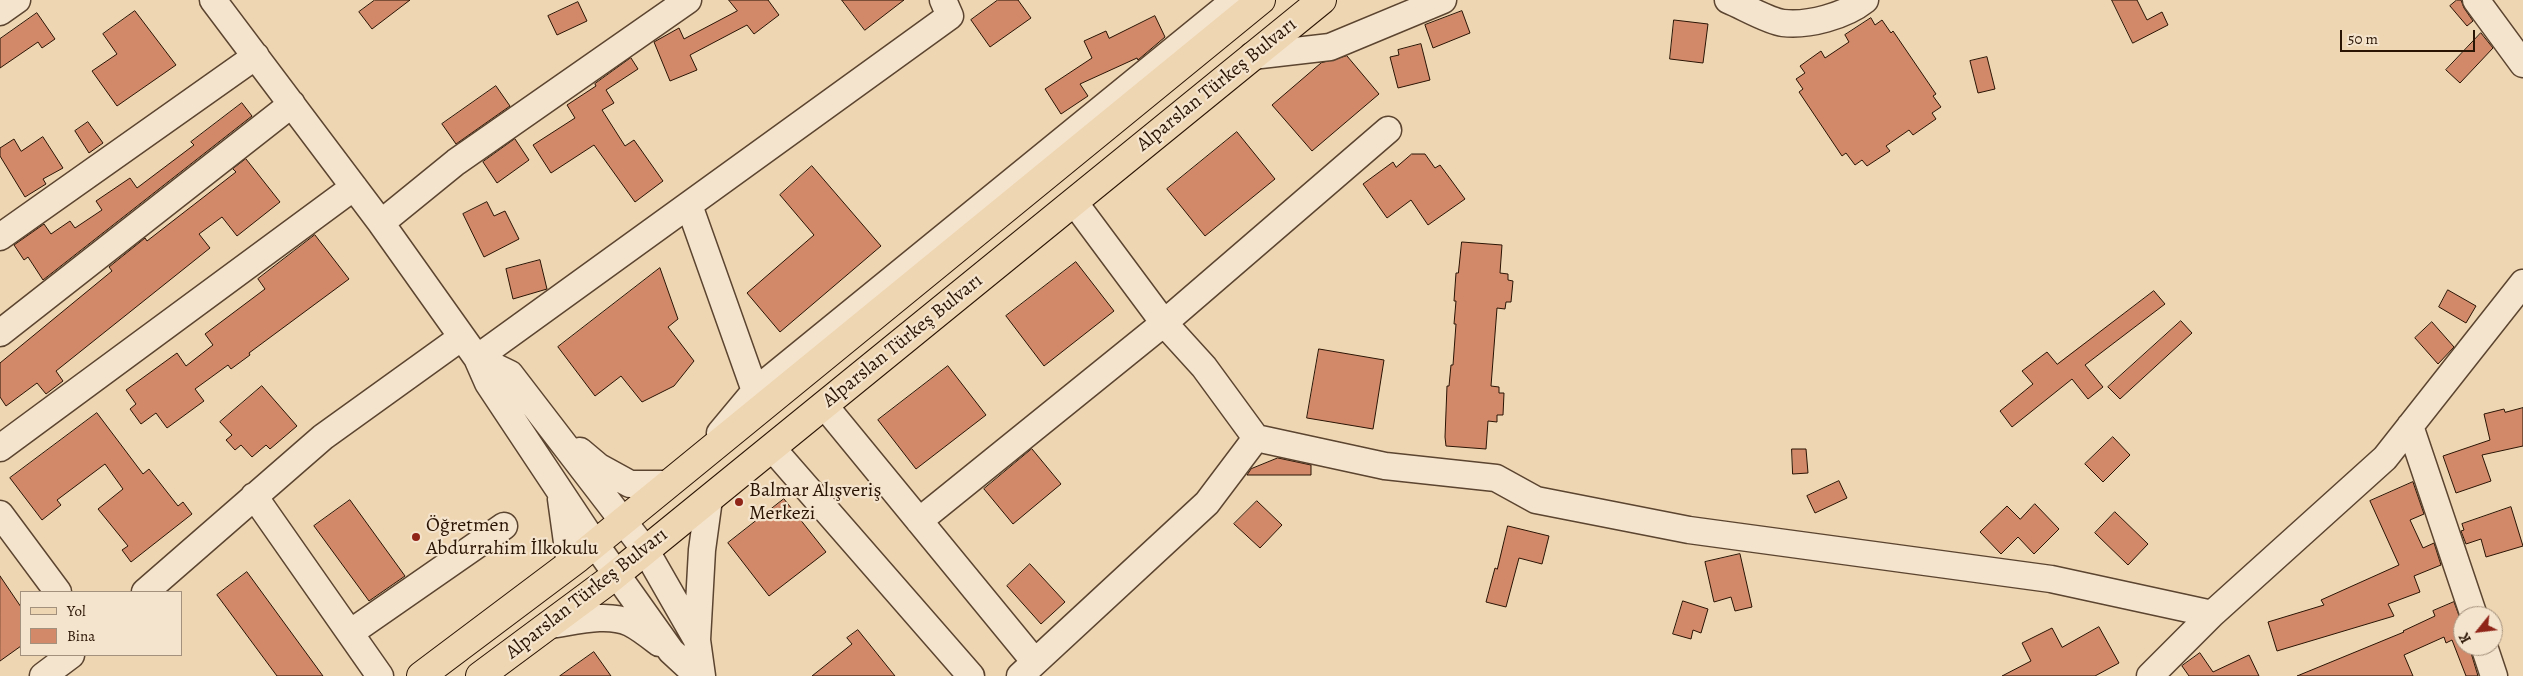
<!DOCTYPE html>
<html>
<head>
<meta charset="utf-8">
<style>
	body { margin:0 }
	#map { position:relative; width:2523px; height:676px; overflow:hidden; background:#efd6b2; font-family:Alegreya,serif }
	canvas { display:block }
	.legend { position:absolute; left:20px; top:591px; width:162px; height:65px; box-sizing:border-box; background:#f5e4cd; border:1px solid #a4917d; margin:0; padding:6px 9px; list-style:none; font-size:15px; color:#2a1404 }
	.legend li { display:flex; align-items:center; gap:10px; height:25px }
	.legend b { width:25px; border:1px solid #a4917d }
	.north { position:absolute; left:2453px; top:606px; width:50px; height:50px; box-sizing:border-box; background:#f5e4cd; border:1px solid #a4917d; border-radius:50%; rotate:241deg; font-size:14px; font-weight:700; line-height:20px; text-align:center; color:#2a1404 }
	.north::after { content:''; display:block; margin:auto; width:18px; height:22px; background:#8f2418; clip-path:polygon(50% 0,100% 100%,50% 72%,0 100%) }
	.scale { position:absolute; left:2340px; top:30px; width:135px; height:22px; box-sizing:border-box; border:2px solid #2a1404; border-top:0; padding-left:6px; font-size:15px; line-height:18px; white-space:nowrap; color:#2a1404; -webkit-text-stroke:4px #f5e4cd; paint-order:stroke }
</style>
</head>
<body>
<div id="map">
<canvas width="2523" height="676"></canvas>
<ul class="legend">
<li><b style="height:6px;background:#efd6b2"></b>Yol</li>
<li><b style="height:14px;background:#d1896a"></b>Bina</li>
</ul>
<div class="north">K</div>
<div class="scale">50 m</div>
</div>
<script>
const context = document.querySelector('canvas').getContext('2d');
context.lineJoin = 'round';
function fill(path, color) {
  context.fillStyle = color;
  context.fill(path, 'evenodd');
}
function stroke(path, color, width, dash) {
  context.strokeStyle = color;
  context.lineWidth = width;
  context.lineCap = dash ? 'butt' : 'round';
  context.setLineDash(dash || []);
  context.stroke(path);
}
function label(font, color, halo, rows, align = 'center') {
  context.font = font + ' Alegreya,serif';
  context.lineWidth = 4.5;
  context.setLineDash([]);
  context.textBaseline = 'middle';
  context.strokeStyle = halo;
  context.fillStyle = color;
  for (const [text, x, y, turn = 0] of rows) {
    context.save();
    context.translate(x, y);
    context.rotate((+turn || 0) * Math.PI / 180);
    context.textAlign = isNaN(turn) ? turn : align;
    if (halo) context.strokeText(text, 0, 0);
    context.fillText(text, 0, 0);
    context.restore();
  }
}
const building = new Path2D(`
	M375,0H410L372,29L359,12Z
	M729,0H768L779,15L754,34L747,25L690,55L697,70L670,81L654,42L679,28L684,39L737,11Z
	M842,0H904L865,30Z
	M998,0H1018L1031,18L990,47L971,20Z
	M2112,0H2137L2147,20L2162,12L2168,25L2133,43Z
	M2457,0H2461L2464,8L2473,21L2467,26L2450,6Z
	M578,2L587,21L557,35L548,16Z
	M135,11L176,65L117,106L92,71L117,54L103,34Z
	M1462,11L1470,33L1433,48L1425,25Z
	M37,13L55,39L42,48L38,42L0,68V39Z
	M1155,16L1165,37L1138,60L1137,58L1080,84L1088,96L1061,114L1045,89L1092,58L1084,41L1106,31L1109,38Z
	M1871,18L1875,25L1882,20L1891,33L1893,31L1936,94L1933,96L1941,107L1932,113L1936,119L1913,135L1909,130L1886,146L1890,151L1867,166L1862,160L1855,165L1846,153L1842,156L1799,92L1803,89L1796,79L1805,73L1800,66L1821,51L1825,58L1849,42L1845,35Z
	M1674,20L1708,24L1703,63L1670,59Z
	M2481,33L2493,48L2460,83L2446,70Z
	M1421,44L1430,80L1398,88L1390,57L1399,55L1398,50Z
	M1347,56L1379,94L1312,151L1272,105L1321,63Z
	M1987,57L1995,89L1978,93L1970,61Z
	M631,58L638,69L606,90L614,103L602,110L625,146L634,140L663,181L635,202L594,145L551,173L533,145L575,118L567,105L596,86L595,84Z
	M496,86L510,106L456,144L442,124Z
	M242,103L252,116L43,280L28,257L24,260L14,245L44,224L51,234L70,221L75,228L102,210L96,201L130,178L137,188L194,145L191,142Z
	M88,122L103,143L89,153L75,131Z
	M1237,132L1275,179L1205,236L1167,189Z
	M43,137L63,168L43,179L46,184L25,197L0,156V148L14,139L21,151Z
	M515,139L529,160L497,183L483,162Z
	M1412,154H1425L1435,168L1440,165L1465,199L1428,225L1411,200L1387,218L1363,184L1393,162L1396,167Z
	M246,159L280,202L237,236L222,217L199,234L210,248L56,371L63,381L46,394L37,383L6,406L0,397V363L112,271L109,267L145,238L147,241L236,172L233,169Z
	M812,166L881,246L780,332L747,293L814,235L780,195Z
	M487,202L494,216L505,211L519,239L484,257L463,214Z
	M315,235L349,279L249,353L250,355L231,369L228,365L195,389L204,401L167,428L156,413L141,424L130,409L136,404L126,390L177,353L186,366L213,345L205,334L265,289L258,279Z
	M1462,242L1502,245L1500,273L1508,274V280L1513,281L1511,302H1506L1505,309L1497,308L1491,386L1499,387V393H1504L1503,415H1497V422L1488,421L1486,449L1446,446L1445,437L1447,386H1449L1451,365H1453L1456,324H1454L1456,301H1454L1456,273H1458Z
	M540,260L547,289L513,299L506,269Z
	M1076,262L1114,311L1044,366L1006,316Z
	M660,268L678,319L668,327L694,361L674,386L642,402L621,376L595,396L558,347Z
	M2448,290L2476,306L2466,323L2439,307Z
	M2154,291L2165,304L2085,365L2103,387L2088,399L2072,379L2012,427L2000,411L2033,384L2022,371L2047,352L2057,364Z
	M2181,321L2192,333L2120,399L2108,387Z
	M2432,322L2454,347L2438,364L2415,338Z
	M1319,349L1384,360L1373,429L1307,418Z
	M948,366L986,415L916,469L878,420Z
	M262,386L297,426L270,449L266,445L252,457L241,445L235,450L226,440L232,435L220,422Z
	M2523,408V446L2482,455L2491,481L2456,493L2443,456L2490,440L2484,414L2504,409L2505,412Z
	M97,413L143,474L149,469L178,506L183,502L192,514L131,562L122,550L128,546L98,509L123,489L105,464L57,500L61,505L42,520L10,478Z
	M2113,437L2130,455L2103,482L2085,464Z
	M1032,449L1061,484L1013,524L984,489Z
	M1792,449H1806L1808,473L1793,474Z
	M1278,458L1311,465V475H1247L1251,469Z
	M1839,481L1847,498L1815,513L1807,496Z
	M2413,482L2424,514L2410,520L2423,548L2434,543L2441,565L2414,576L2420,592L2388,604L2394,616L2277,651L2268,622L2324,605L2321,600L2399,565L2370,501Z
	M784,499L826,552L769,596L728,543Z
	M350,500L405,576L369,601L314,526Z
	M1257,501L1282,525L1260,548L1234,524Z
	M2035,504L2059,529L2034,554L2018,537L2001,554L1980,532L2007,506L2020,519Z
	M2511,507L2523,546L2486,557L2481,539L2466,544L2461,531L2464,530L2462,524Z
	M2115,512L2148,544L2128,565L2095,533Z
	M1508,526L1549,536L1542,564L1519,558L1506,607L1486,602L1495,568L1497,569Z
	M1740,554L1752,607L1735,611L1731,597L1714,602L1705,562Z
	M1030,564L1065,602L1041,624L1007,586Z
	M247,572L323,676H277L217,595Z
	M0,576L21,607V646L0,661Z
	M1683,601L1708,609L1701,633L1693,630L1691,639L1673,634Z
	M2454,602L2463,626V646H2469L2478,676H2466L2452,640L2446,643L2444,637L2404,655L2413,676H2297L2404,632L2403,631L2435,616L2433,611Z
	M2099,627L2119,663L2095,676H2002L2031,661L2022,643L2052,628L2062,647Z
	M858,630L895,676H812L852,644L847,638Z
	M594,652L611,676H560Z
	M2200,653L2213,672L2249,655L2259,676H2189L2182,666Z`);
fill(building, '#d1896a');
stroke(building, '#2a1404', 1);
const minor = new Path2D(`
	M213,0L381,223L477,358L488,383L595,544L671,651L698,676
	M1728,0C1743,6 1768,21 1783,23C1808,26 1845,16 1865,0
	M2476,0L2523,64
	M0,12L17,0
	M1252,56L1330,47L1443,0
	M689,205L755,391
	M381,223L456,162L688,0
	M0,237L256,56
	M0,333L292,104
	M477,358L950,16L943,0
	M477,358L510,374L646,551L697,640L702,676
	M824,405L1035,662
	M2410,426L2474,616
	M720,433L755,391L1235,0
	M1256,438L1385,466L1496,478L1536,500L1689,530L2051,579L2212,614
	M0,448L354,187
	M772,448L971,676
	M580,451L599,467L630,484H667
	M254,496L380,676
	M561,499L570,564
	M0,514L58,592
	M919,521L1164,323L1388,130
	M145,592L323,437L462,337
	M549,625C573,622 607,612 630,623C640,628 650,636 659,643
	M350,633L504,526
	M697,640L702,550L709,499
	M2484,646L2494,676
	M43,676L71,655
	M1020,676L1207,503L1256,438L1204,367L1164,323L1074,202
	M2150,676L2212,614L2385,458L2523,283`);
const major = new Path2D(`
	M421,676L578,558L1261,0
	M480,676L608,581L1322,0`);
stroke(minor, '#5b4430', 29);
stroke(major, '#2a1404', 30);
stroke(minor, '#f5e4cd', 26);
stroke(major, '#efd6b2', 28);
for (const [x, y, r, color] of [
	[739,502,5,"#8f2418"],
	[416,537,5,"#8f2418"]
]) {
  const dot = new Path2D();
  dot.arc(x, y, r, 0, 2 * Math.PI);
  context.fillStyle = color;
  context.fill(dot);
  stroke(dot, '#f5e4cd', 2);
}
label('20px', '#2a1404', '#f5e4cd', [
	["Alparslan Türkeş Bulvarı",1217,85,-39],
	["Alparslan Türkeş Bulvarı",903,341,-39],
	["Alparslan Türkeş Bulvarı",587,594,-38]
]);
label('20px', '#2a1404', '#f5e4cd', [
	["Balmar Alışveriş",749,491],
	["Merkezi",749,514],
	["Öğretmen",426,526],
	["Abdurrahim İlkokulu",426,549]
], 'left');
</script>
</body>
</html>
